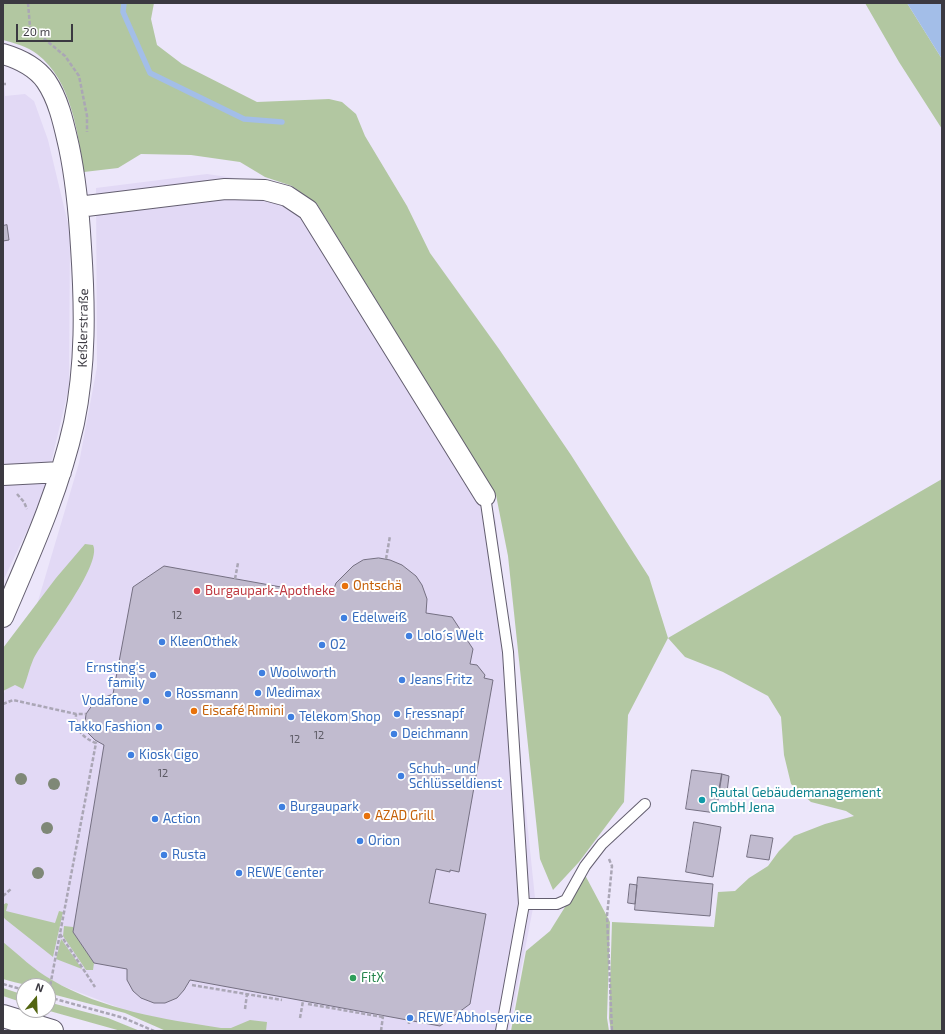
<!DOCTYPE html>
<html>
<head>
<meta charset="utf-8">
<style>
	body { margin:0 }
	#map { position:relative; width:945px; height:1034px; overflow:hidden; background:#ece6fa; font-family:"Exo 2",sans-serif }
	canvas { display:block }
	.frame { position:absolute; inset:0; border:4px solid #3b3941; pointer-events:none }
	.north { position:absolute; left:16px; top:978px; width:40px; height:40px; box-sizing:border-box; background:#fff; border:1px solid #b1b0b3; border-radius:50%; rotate:19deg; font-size:11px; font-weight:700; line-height:16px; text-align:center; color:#3b3941 }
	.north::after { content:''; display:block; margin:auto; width:14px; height:18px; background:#526510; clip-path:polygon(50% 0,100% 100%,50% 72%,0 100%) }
	.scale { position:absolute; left:16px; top:24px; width:57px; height:18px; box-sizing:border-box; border:2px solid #3b3941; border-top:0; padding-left:5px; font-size:12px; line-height:14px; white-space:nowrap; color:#3b3941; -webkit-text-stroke:3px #fff; paint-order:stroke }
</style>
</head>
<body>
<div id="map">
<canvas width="945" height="1034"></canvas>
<div class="frame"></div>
<div class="north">N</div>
<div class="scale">20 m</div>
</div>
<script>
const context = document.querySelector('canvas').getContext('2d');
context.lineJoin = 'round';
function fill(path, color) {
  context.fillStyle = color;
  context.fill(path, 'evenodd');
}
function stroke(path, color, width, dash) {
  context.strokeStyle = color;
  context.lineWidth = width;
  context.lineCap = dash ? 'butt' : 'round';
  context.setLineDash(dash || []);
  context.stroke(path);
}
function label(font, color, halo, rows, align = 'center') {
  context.font = font + ' "Exo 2",sans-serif';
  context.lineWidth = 4;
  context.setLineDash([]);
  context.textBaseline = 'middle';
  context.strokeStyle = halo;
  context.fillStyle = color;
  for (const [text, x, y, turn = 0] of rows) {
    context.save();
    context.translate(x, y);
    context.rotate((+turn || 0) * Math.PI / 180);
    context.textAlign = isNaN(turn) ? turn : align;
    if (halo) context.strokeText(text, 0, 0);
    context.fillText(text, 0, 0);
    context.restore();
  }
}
fill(new Path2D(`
	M3,68L5,96L25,94L34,101L48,140L70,232L69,387L43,497L3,581Z
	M207,174L254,181L297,194L486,485L496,522L535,898L509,1031H214L151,1020L3,963V696L33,618L79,463L97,367L96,188Z`), '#e2d9f5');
fill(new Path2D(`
	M3,3H154L151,19L157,45L182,64L257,102L329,99L342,102L356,114L365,136L407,206L430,253L499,349L571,455L649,577L668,638L942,479V1031H611L609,1018L612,922L714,927L718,892L735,891L749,878L768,866L779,851L794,836L825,824L854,816L846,811L811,802L791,784L784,755L781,717L768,696L723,672L685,657L668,638L628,715L624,802L579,862L553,890L540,859L508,556L496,495L317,204L292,186L265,177L240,162L191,155L141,154L118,168L84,172C77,132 72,81 37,54C28,47 15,43 3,40Z
	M865,3H907L942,59V129L899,62Z
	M85,544L93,545C103,565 43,639 33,660C29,669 27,680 23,689L15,685L3,691V648L56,578Z
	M585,875L610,922L607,1018L609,1031H511L526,951L550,931Z
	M6,903L8,904L6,911L55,923L59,911L63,912L53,957L5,919L3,916V905Z
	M64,926L73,927V932L94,963L93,970H86L63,936Z
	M61,939L62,940L82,969L56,959Z
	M3,942C19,955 34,970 52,980C103,1010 163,1019 221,1028H231L250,1020L267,1022L266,1031H166L125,1013L48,993V986C30,986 20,984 3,979Z
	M3,988L24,995V1003L3,996Z
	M48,1002L108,1018L140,1031H121L46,1010H48Z`), '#b2c7a1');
fill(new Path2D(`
	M907,3H942V59Z`), '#a3bee8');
stroke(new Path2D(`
	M124,3L123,12L150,73L244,119L282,122`), '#a3bee8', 5.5);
const building = new Path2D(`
	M7,225L9,240L3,241V226Z
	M379,558L390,560L402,565L416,576L422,585L427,599L426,613L452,617L473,649L470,664L477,665L485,675L484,678L493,680L459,872L450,870V872L436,869L429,903L486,914L470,1004L440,1026L190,980L184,990L177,998L165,1003H154L141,998L133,991L127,980V969L94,963L73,932L104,745L95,740L88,733L85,723L86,714L95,701L113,694L133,587L164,566L331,596L336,583L353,566L363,560Z
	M692,770L722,774L716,813L686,809Z
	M722,774L729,776L727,792L719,791Z
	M694,822L721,827L713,877L686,872Z
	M751,835L773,838L769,860L747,857Z
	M638,877L713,884L710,916L635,910Z
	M630,884L637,885L635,904L628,903Z`);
fill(building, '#c1bbcf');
stroke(building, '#757082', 1);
const service = new Path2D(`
	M485,496L508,652L524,904L501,1031
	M524,904H557L566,900L585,866L602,844L645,804`);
const minor = new Path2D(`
	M3,54C20,59 36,67 46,81C59,100 64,125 69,147C76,180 79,213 81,247C85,306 86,365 74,423C59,491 30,554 3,617
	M78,207L225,189L265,190L287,196L308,210L485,496
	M3,475L61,472`);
const secondary = new Path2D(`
	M3,1016L52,1031`);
stroke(service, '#635e6f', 12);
stroke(minor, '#635e6f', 22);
stroke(secondary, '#635e6f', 24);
stroke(new Path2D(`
	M28,3L30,27L65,56L79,76L87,116V132
	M3,84H6
	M17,494L24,502L27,509
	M386,559L390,536
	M235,579L238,563
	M3,704L13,700L76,714H86
	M609,859L612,866L607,916L612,1031
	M3,896L11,889
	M60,934L95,987
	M3,984L24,990
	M192,985L282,1000
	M48,997L96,743C83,738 75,730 76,714
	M48,997L124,1018L154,1031
	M308,1004L383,1017
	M245,1009L247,994
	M300,1018L303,1001
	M409,1024V1021
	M381,1031L383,1016`), '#aaa6b5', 2.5, [4, 2]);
stroke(service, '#fff', 10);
stroke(minor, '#fff', 20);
stroke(secondary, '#fff', 22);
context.fillStyle = '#7f8877';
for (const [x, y] of [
	[21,779],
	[54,784],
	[47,828],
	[38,873]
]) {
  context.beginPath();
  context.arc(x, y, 6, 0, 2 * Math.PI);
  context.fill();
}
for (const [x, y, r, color] of [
	[345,586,4,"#e8710a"],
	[197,591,4,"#e0444e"],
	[344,618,4,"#3f7fe0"],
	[409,636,4,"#3f7fe0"],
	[162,642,4,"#3f7fe0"],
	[322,645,4,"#3f7fe0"],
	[262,673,4,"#3f7fe0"],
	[153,675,4,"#3f7fe0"],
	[402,680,4,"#3f7fe0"],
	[258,693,4,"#3f7fe0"],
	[168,694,4,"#3f7fe0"],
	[146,701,4,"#3f7fe0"],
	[194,711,4,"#e8710a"],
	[397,714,4,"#3f7fe0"],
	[291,717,4,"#3f7fe0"],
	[159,727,4,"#3f7fe0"],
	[394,734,4,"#3f7fe0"],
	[131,755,4,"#3f7fe0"],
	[401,776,4,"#3f7fe0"],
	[702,800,4,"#0f9aa8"],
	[282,807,4,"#3f7fe0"],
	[367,816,4,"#e8710a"],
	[155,819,4,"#3f7fe0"],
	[360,841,4,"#3f7fe0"],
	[164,855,4,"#3f7fe0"],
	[239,873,4,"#3f7fe0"],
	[353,978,4,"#2e9e5b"],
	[410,1018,4,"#3f7fe0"]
]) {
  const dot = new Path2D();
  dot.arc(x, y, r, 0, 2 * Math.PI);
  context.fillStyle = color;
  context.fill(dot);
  stroke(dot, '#fff', 1.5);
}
label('11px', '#5c5a64', null, [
	["12",177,615],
	["12",319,735],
	["12",295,739],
	["12",163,773]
]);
label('13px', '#3b3941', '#fff', [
	["Keßlerstraße",83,328,-89]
]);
label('13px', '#c56008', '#fff', [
	["Ontschä",353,586],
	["Eiscafé Rimini",202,711],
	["AZAD Grill",375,816]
], 'left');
label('13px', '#be3a42', '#fff', [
	["Burgaupark-Apotheke",205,591]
], 'left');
label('13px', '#366cbe', '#fff', [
	["Edelweiß",352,618],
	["Lolo´s Welt",417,636],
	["KleenOthek",170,642],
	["O2",330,645],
	["Ernsting's",145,668,"right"],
	["family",145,683,"right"],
	["Woolworth",270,673],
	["Jeans Fritz",410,680],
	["Medimax",266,693],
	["Rossmann",176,694],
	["Vodafone",138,701,"right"],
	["Fressnapf",405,714],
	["Telekom Shop",299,717],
	["Takko Fashion",151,727,"right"],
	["Deichmann",402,734],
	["Kiosk Cigo",139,755],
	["Schuh- und",409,769],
	["Schlüsseldienst",409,784],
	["Burgaupark",290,807],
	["Action",163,819],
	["Orion",368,841],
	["Rusta",172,855],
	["REWE Center",247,873],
	["REWE Abholservice",418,1018]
], 'left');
label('13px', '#0d838f', '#fff', [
	["Rautal Gebäudemanagement",710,793],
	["GmbH Jena",710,808]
], 'left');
label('13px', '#27864d', '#fff', [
	["FitX",361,978]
], 'left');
</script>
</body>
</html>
